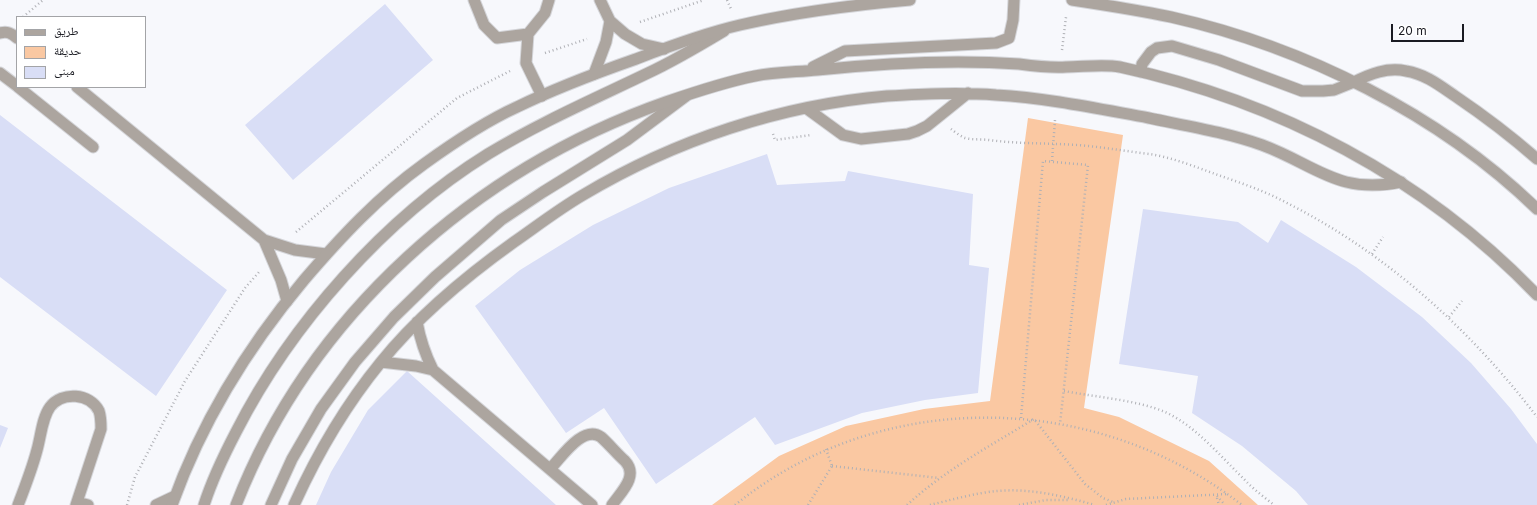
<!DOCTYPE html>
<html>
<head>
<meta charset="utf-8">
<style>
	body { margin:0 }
	#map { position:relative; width:1537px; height:505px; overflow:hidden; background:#f7f8fc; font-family:Inter,"Noto Naskh Arabic",sans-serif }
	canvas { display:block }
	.legend { position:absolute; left:16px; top:16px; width:130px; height:72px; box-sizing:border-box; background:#fff; border:1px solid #a3a4a7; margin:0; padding:5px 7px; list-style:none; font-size:12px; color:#1a1b22 }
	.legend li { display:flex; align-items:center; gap:8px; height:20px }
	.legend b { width:20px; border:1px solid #a3a4a7 }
	.scale { position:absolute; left:1391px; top:24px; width:73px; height:18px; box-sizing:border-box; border:2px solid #1a1b22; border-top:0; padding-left:5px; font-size:12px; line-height:14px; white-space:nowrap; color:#1a1b22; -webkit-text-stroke:3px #fff; paint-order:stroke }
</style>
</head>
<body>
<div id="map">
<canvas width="1537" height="505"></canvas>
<ul class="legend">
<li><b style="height:5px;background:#aca59f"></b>طريق</li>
<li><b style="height:11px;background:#fac8a2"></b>حديقة</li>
<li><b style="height:11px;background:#d9def6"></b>مبنى</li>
</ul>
<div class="scale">20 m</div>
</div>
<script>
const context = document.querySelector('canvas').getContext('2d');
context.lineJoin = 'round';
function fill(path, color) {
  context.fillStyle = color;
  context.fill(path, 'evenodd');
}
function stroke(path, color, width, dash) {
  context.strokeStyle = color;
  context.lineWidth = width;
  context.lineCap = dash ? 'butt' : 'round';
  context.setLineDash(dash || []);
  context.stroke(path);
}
fill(new Path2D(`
	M1028,118L1123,135L1084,408L1119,417L1209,461L1258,505H712L779,456L846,426L924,409L990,401Z`), '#fac8a2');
fill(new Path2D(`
	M385,4L433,60L293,180L245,125Z
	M0,115L227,290L156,396L0,277Z
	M767,154L777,185L845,181L848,171L973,194L969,265L989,268L978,393L925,400L862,413L775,445L755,417L656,484L604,408L566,433L475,306L520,270L593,225L669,188Z
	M1143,209L1238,222L1268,243L1281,220L1356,267L1422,317L1471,363L1511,409L1537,444V505H1308L1296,491L1242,446L1192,413L1198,376L1119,364Z
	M407,371L556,505H316L331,472L368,410Z
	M0,425L8,428L0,448Z`), '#d9def6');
const service = new Path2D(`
	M474,0L484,25L497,38L528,34
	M600,0L610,21L625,34L642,44L664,49
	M0,33C7,31 11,33 17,38
	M0,73L17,86
	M594,74L606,42L610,21
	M1354,82C1370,74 1387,67 1406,71C1425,74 1439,85 1455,96C1483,115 1511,136 1537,159
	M18,87L93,147
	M77,87L264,240L295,250L326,254
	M542,96L526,63L528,34L545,13L549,0
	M806,108L843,135L861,139L908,134L917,131L927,126L968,93
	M264,240L281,280L287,301
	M417,322C420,339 425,354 433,370L592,505
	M381,362L416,366L433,370
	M550,469C561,458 583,424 601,437C609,444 617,454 625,461C639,476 621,492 612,505
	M77,502L88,505
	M18,505C25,487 32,469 37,450C41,436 42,418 50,407C62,391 90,393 99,411C101,417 101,423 101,429L76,505
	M156,505L175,496
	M204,505C212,480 224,455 236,432C291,324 385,218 488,154C539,123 594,99 648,73C674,61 699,46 724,31
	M271,505L292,459L321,409L355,362L394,317L435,277L501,220L543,192L627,140L686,96
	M294,505C317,454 345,406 381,362C419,315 465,277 514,242C537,226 559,209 583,195C675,140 781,105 887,96C923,94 960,92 996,95C1048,98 1099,109 1149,118C1187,126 1225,132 1262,145C1316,165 1338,195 1401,182`);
const tertiary = new Path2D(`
	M1072,0C1105,5 1138,10 1171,17C1304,47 1439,114 1537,209
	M813,67L845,51L996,43L1009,38L1013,20L1014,0
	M1141,72L1142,64L1151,52L1157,48L1172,46L1219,60L1302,91H1323L1334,90L1354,82
	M172,505C202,421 247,348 304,280C340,238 378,197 424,164C453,143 484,122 517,107C556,88 596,73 636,59C670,46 705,33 740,25C796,12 853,5 910,0
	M236,505C310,315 475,169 666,102C695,92 725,82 755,76C775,72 797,72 817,70C884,63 951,59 1019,64C1034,66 1050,68 1066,67C1083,67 1103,64 1120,67C1278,101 1425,178 1537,295`);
stroke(service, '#d4d5d9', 13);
stroke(tertiary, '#d4d5d9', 13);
stroke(new Path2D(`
	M727,0L731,9
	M23,17L43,0
	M640,22L704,0
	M1062,50L1066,17
	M545,53L587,39
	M951,129C955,132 960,136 965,138C973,140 981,139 989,140C1019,144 1048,143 1078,145C1102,147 1125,151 1149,154C1171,157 1196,167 1218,175C1241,183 1265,191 1287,203C1386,253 1470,329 1537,417
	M773,134L775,140L811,135
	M1052,161L1055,120
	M296,232L457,98L510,71
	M1372,254L1383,237
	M1449,317L1462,301
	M1064,391C1095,397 1137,400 1165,412C1196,426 1220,456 1244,479C1253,489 1264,497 1274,505
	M1021,418L1043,161L1088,165L1060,424
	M826,449L832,466
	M832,466L939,478
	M1217,496L1225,505
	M1217,498L1219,505
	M127,505L135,477L185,381L245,288L259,272
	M735,505C881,387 1094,390 1242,505
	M808,505L832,466
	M907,505C945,470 990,446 1034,419L1085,484L1103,498L1113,502
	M930,505C950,500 976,493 997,491C1030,488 1063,496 1095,505
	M1019,505L1046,500H1070
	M1106,505L1126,499L1228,494`), '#afb0b5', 2.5, [1, 3]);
stroke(service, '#aca59f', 11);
stroke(tertiary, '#aca59f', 11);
</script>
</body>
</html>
